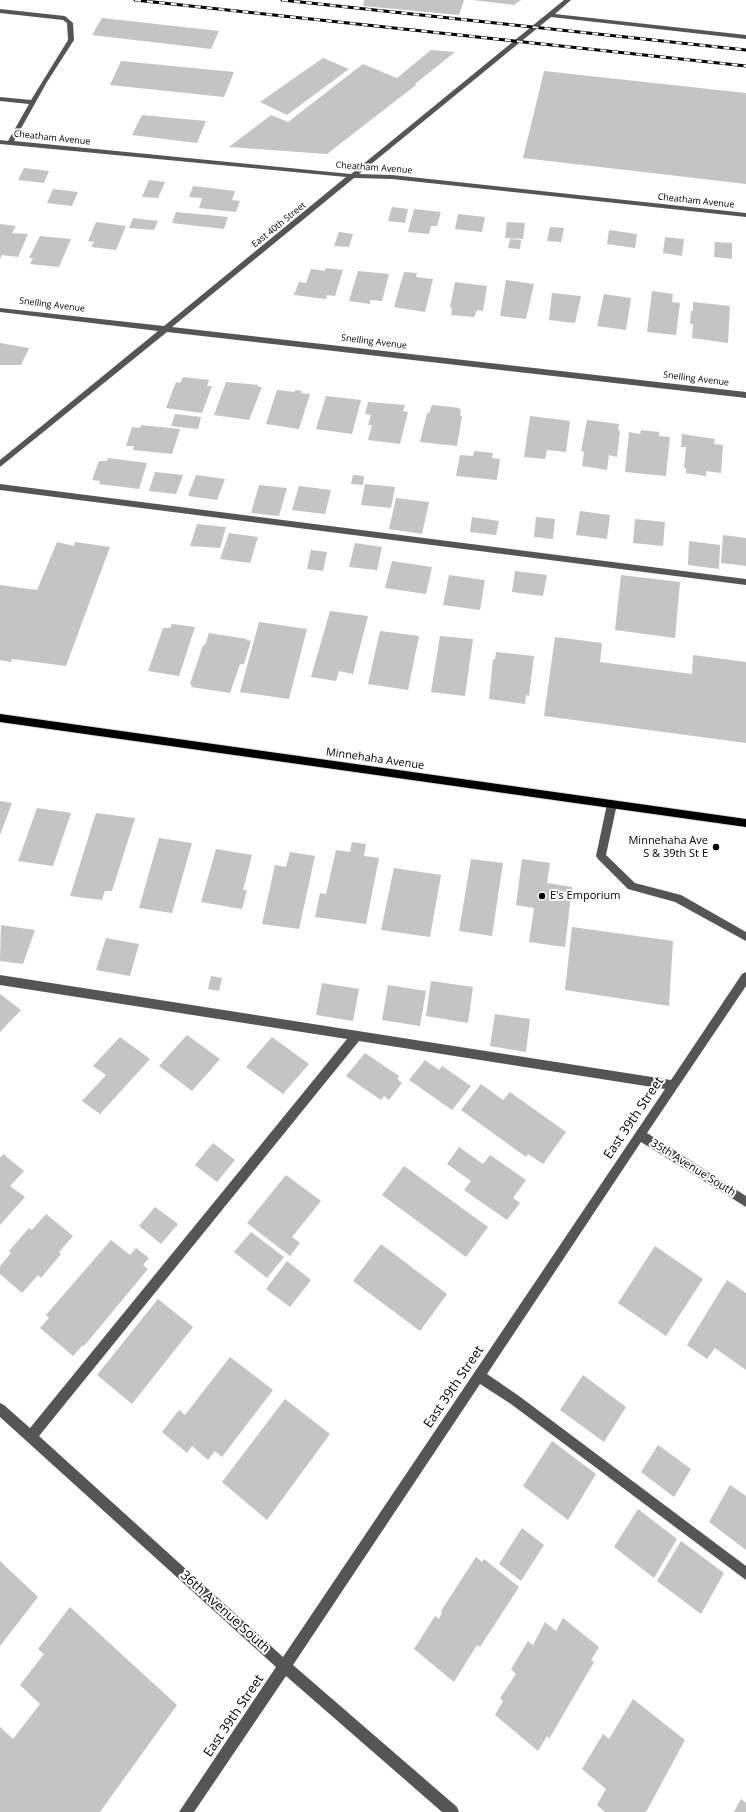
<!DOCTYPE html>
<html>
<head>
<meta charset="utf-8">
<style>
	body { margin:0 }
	canvas { display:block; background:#fff }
</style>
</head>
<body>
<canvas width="746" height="1812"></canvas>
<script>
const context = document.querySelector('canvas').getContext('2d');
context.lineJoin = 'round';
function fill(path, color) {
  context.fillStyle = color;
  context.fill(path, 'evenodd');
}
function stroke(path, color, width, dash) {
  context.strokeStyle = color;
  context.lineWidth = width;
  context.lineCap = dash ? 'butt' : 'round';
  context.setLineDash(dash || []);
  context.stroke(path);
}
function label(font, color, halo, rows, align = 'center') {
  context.font = font + ' "Open Sans",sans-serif';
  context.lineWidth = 4;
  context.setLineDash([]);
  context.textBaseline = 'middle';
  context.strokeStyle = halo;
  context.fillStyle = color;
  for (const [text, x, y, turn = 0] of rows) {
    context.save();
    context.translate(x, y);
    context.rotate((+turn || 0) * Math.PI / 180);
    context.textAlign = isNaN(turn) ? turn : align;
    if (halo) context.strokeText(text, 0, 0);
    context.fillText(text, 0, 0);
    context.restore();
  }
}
fill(new Path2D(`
	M364,0H464L459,15L363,6Z
	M473,0H521L514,5Z
	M102,18L219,31L211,49L92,35Z
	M431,50L455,52L415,84L416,85L327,154L229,147L271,115L288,122L363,64L397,78Z
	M323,58L349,69L287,115L260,102Z
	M121,61L234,72L224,97L110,85Z
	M544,71L746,93V184L523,158Z
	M142,115L206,121L197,143L132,135Z
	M24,168L49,171L44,183L18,180Z
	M149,180L165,182L158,198L142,197Z
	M193,186L235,191L232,200L240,201L236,212L199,208L202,198L189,197Z
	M53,189L78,192L72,206L47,203Z
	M392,207L408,209L405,223L388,221Z
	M414,209L441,212L437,226H431L429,234L408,232Z
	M176,212L228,217L224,229L172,223Z
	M458,214L485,217L482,232L455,229Z
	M133,218L158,221L154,230L129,228Z
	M96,222L126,226L116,250L91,247L94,242L88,241Z
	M507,222L525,223L523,239L505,238Z
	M0,224L16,226L12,233L28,234L18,257L2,255L0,259Z
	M550,227L564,228L561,242L547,241Z
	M609,230L637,234L635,248L607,244Z
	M339,232L353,234L349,247L334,246Z
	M40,236L71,239L59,267L30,264L33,258H29Z
	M665,237L684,239L682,256L663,253Z
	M510,239L521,240L520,249L508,248Z
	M715,242L732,243V259L714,257Z
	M326,268L343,270L335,296L327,295L326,299L294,295L299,282L306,283L311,269L325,271Z
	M358,271L389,274L382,301L370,300V304L349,301Z
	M404,272L417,273L416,277L433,279L425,312L394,307Z
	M506,280L534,284L526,319L500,316Z
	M455,282L487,286L483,311L477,310L474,317L451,315L452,308L450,307Z
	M652,291L673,294L672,302L680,303L676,335L647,332Z
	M552,293L581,296L575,323L549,320Z
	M604,294L631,298L626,330L597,326Z
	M693,302L730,306L728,343L692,338L693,324H690L691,311H693Z
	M0,343L29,348L21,365H0Z
	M183,377L209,380L207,386H212L202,413L166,408L176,382L180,383Z
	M226,382L259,385L258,387H262L249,420L214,415Z
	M277,390L295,392V390L302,391L301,393L310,394L299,429L266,424Z
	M326,396L361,400L352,434L316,429Z
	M368,402L405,405L403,411L408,412L400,444L368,440L372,425H368L371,415L365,414Z
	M432,405L460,408L459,410H461L460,416H462L457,446L420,442L427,413H429Z
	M175,414L201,417L198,429L171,426Z
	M530,416L570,421L566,452L547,450L545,459L524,457Z
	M587,420L619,424L618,430L620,431L617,457L609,455L607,470L582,466L584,452L581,451Z
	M141,425L180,429L172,454L133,450L134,446H126L132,427L140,428Z
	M641,430L659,432V436L670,437L666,476L625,472L629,432L640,434Z
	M682,434L715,439L714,444L723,445L721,473L706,471V476L686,473V469L684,468L686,447H681Z
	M474,451L493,453L492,458L500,459L497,480L456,476L460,455L473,456Z
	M108,458L147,463L139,489L99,484L100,481L92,480L99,461H107Z
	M155,472L183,475L176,494L149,491Z
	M196,475L225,479L217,500L188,496Z
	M353,475L364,476L363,485L351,484Z
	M365,484L395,487L391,508L361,505Z
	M259,485L287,488L279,516L251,513Z
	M299,486L331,490L325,514L292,510Z
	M396,498L429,502L422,534L389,529Z
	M580,511L610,515L607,539L576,535Z
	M472,517L499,521L496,535L470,532Z
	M536,517L555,519L553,539L534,537Z
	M635,519L665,522L663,546L633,543Z
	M197,524L226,527L220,548L190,546Z
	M229,533L258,537L250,563L220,559Z
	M723,535L746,538V566L721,563Z
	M689,541L720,545L719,569L688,565Z
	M57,542L74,546L75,542L110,547L66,666L12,659L11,662L0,660V585L37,590Z
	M355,543L382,547L377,570L349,567Z
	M311,550L327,552L323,571L307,569Z
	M392,561L432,567L426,594L385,588Z
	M515,571L547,575L543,596L512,592Z
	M449,575L485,580L480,610L443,605Z
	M621,575L680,582L675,638L615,630Z
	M330,611L368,616L353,674L339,671L336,681L311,677Z
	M259,622L307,629L289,699L240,692Z
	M172,624L195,627L179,676L148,671L163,628H170Z
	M380,631L419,636L408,690L368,684Z
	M209,633L247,639L246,640L251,641L244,664H240L230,693L191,687L192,685L190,684L203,645H205Z
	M440,636L473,639L465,696L431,692Z
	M555,637L602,643L600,662L692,674L693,655L746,662V743L544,716Z
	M496,652L534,656L529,696L526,695L525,704L489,699L493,659L495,660Z
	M0,801L12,803L0,835Z
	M37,808L71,813L53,866L18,861Z
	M96,813L135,818L112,891H105L102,900L70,896Z
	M159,838L192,843L172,913L139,908Z
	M352,842L366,844L364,856L379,858L366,924L315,917L320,893L326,894L336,850L350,852Z
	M216,849L252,855L243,890H247L242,909L201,902Z
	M290,852L315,856L299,929L262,924L275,865L286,867Z
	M471,859L503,863L492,936L459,931Z
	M522,859L550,863L547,883L572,887L565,947L529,942L534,908L516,905Z
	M394,868L441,875L430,937L381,930Z
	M1,925L35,930L23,964L0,961Z
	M572,927L673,941L669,1006L565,990Z
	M106,938L139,944L130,976L96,970Z
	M211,976L222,978L219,991L208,989Z
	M431,981L473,987L468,1023L426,1016Z
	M322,983L359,989L353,1021L316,1015Z
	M388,985L426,991L420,1026L382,1020Z
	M0,994L21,1010L0,1032Z
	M495,1014L530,1019L526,1052L490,1046Z
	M187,1035L220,1059L192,1091L159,1066Z
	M120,1037L150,1059L100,1114L82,1101L106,1075L93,1066Z
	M272,1037L309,1064L283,1094L246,1067Z
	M365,1053L399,1076L397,1079L402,1083L389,1100L384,1096L381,1100L346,1076Z
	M425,1060L439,1070L442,1066L471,1086L452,1110L409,1080Z
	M481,1084L503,1100L510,1092L566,1132L543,1164L528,1154L526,1157L461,1110Z
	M213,1143L235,1160L217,1182L195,1165Z
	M459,1147L483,1164L490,1155L526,1180L513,1198L520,1203L507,1220L464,1190L471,1181L447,1164Z
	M3,1154L24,1171L10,1186L25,1197L0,1225V1158Z
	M404,1166L488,1227L466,1257L382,1195Z
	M286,1175L321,1201L292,1237L300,1243L290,1256L247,1223Z
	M155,1207L178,1224L161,1244L139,1226Z
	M46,1214L73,1236L59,1252L61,1254L41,1278L38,1275L22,1293L0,1274V1266L11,1253L9,1251L29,1228L32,1230Z
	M251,1232L284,1257L267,1278L234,1252Z
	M111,1240L130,1255L136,1248L149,1258L143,1265L148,1269L84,1346L83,1345L73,1356L40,1328L49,1318L46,1315Z
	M381,1244L447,1294L420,1331L353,1281Z
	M655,1246L703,1279L666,1336L618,1303Z
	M287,1261L311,1280L290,1307L266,1289Z
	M727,1280L746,1293V1370L715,1348L707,1359L687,1345Z
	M158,1299L193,1327L132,1404L97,1375Z
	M230,1357L273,1390L222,1457L215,1451L208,1460L192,1446L187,1453L162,1432L179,1410L185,1415Z
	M583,1375L626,1407L604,1442L560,1410Z
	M285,1399L330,1434L267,1520L222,1482Z
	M552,1441L596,1474L568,1520L523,1486Z
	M658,1445L691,1469L674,1497L641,1472Z
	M730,1485L746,1496V1550L709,1522Z
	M638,1509L677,1539L654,1578L614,1547Z
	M522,1528L544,1545L521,1581L499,1564Z
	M681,1541L724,1573L701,1614L657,1581Z
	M476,1557L482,1562L484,1559L519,1587L480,1647L477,1645L454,1682L414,1649L435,1616L439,1619L442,1612L441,1611Z
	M0,1561L38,1597L0,1646Z
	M70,1607L177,1705L100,1812H0V1727L13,1739L40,1704L20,1685L44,1654L38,1649Z
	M563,1618L599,1647L591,1660L594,1662L549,1739L547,1736L538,1751L495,1715L503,1701L500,1698L516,1674L511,1669L528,1641L533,1645L545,1622L556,1631Z
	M633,1699L685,1740L646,1812H605L597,1805L606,1789L582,1769L603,1734L609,1739Z
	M741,1799L746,1803V1812H734Z`), '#c4c4c4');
const major = new Path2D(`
	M0,714L746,819V827L0,722Z`);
stroke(major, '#dbdbdb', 2);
fill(new Path2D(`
	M564,0H571L555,14L746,35V39L551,17L359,174L392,175L746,213V217L392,179L354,178L172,327L746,392V398L167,332L0,467V460L158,331L0,312V308L164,326L346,177L0,144V140L8,141L29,104L0,101V97L31,100L68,40L67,23L63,20L0,13V9L65,16L73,23L74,40L47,82L14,141L351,174Z
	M0,484L746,579V585L0,490Z
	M612,800L615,801L617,804L606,855L635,883L681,895L746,932V941L675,902L628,889L598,859L596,856L607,804L609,801Z
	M746,972V986L647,1133L746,1196V1207L641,1142L487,1374L519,1396L746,1566V1580L511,1404L480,1384L293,1665L457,1807L459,1812H442L286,1676L194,1812H179L276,1667L0,1417V1403L4,1405L30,1428L347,1039L0,985V975L671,1080L742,974ZM359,1041L665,1089L283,1657L39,1436Z`), '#555');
fill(major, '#000');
const rail = new Path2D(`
	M135,0L746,66
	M282,0L746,50`);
stroke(rail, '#000', 3);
stroke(rail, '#fff', 2, [6]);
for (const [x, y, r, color] of [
	[716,847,4,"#000"],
	[542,896,4,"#000"]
]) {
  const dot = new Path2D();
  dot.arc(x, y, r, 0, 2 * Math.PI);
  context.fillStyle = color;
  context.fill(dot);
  stroke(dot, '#fff', 1.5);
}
label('9px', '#000', '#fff', [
	["Cheatham Avenue",52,138,6],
	["Cheatham Avenue",374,168,4],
	["Cheatham Avenue",696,201,6],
	["East 40th Street",279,225,-39],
	["Snelling Avenue",52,305,7],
	["Snelling Avenue",374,342,7],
	["Snelling Avenue",696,379,7]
]);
label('11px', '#000', '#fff', [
	["Minnehaha Avenue",375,759,8],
	["35th Avenue South",693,1168,32]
]);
label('11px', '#000', '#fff', [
	["Minnehaha Ave",708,841],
	["S & 39th St E",708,854],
	["E's Emporium",550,896,"left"]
], 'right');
label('13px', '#000', '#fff', [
	["East 39th Street",634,1118,-56],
	["East 39th Street",454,1387,-56],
	["36th Avenue South",225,1612,42],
	["East 39th Street",234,1716,-56]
]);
</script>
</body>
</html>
